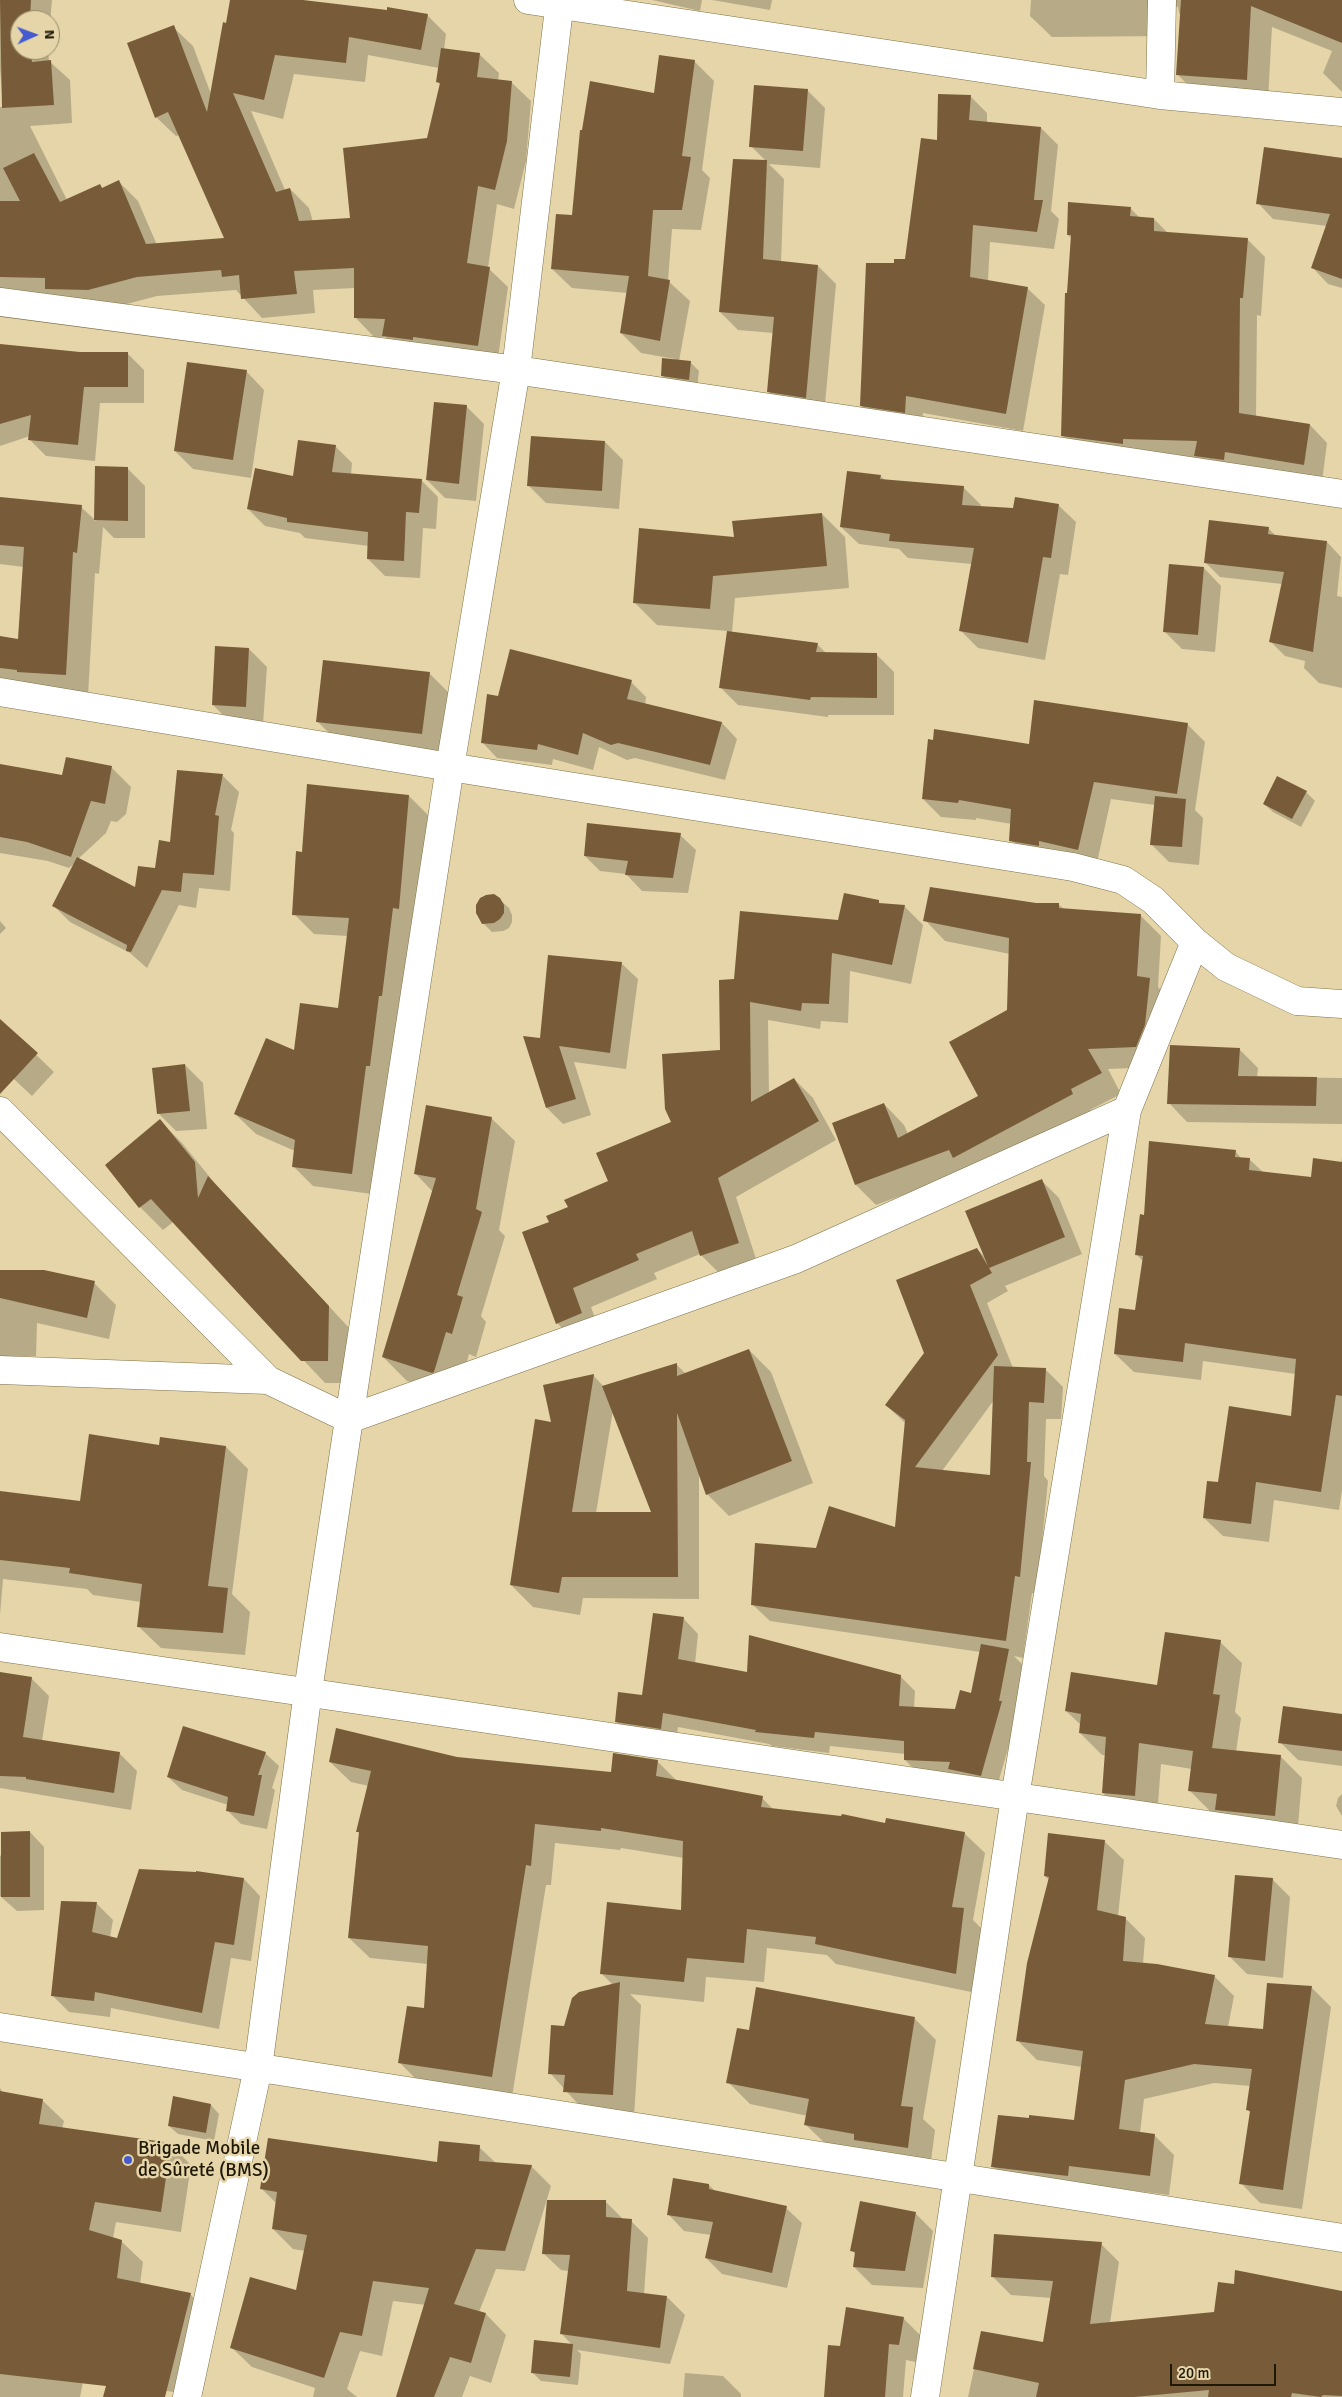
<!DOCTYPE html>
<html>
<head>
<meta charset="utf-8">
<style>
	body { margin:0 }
	#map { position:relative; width:1342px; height:2397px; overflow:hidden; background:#e5d5a9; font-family:Signika,sans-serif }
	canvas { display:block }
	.north { position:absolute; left:10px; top:10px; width:50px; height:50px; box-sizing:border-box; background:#e5d5a9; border:1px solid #958968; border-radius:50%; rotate:88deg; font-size:14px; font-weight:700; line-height:20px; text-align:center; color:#1e1807 }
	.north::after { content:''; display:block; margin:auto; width:18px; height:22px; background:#455ace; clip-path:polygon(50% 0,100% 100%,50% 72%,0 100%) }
	.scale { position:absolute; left:1170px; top:2364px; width:106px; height:22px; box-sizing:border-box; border:2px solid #1e1807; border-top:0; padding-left:6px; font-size:15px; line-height:18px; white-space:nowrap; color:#1e1807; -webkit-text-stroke:4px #e5d5a9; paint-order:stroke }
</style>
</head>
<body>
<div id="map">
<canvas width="1342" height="2397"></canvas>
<div class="north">N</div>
<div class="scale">20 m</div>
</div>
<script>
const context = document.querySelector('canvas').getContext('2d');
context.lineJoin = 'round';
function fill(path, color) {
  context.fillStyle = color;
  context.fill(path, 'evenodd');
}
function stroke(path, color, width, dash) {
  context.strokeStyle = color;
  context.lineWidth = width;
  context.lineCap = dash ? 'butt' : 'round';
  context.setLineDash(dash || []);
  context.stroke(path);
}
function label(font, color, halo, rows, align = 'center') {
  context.font = font + ' Signika,sans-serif';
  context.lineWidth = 5;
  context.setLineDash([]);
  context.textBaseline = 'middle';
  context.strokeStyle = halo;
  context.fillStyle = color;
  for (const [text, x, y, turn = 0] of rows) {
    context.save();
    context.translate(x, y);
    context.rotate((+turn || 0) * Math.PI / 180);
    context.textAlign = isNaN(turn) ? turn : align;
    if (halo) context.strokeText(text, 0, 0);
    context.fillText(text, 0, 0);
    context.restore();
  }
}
fill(new Path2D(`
	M0,0H52L50,23V20H20V50H48L49,61L70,80L72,123L30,126L67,200L100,186L103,189L119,182L138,201L157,245L226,239L180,135L176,136L156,117L173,27L193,46L211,94L232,0H293L427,15L446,34L444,50L479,54L499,73L498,81L511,82L531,101L526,161L514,209L497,204L488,268L508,287L497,365L403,355L385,337H374L355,317V288L313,290L315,313L262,318L236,290L157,296L108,309L0,295V107H3L0,68ZM368,55L439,68L437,82L441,85L428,140L352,219L313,222L309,208L290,189L285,190L251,111L283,119L294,74L365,82Z
	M652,0H702L700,11Z
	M712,0H772L770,10Z
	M1031,0H1342V92L1323,73L1332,51L1272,27L1268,100L1199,96L1178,75L1181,16L1179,13L1178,6L1169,14L1167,36L1052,37L1030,16Z
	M694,61L714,81L702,170L710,178L701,230L672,229L668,281L690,301L679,361L690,362L699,371L697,388L671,384L662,375L675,359L641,353L621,333L628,293L572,288L552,269L573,217L655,95Z
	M807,90L825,108L820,168L769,164L784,179L781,262L818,266L836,284L824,415L786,409L768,391L774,333L738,330L720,312L766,161L751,146Z
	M970,96L987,113V123L1041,128L1058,145L1051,211L1059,219L1054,249L990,242L988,281L1027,288L1045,305L1023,431L923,413L922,429L879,423L861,405L895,265L906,261L938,142Z
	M1265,148L1342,158V288L1328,284L1313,268L1327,226L1273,219L1258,203Z
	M1130,208L1140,218L1154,219L1169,234L1248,240L1265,257L1261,316L1257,315L1256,417L1310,425L1327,443L1322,482L1214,473L1198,458L1080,453L1062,435L1072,239L1068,235Z
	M127,353L144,370V403H100L95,461L46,456L30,440V436L0,446V362L80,354Z
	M247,372L264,390L251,478L193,469L175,451Z
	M466,406L484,424L476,501L445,498L427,480Z
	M605,442L623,460L619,509L546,503L528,485Z
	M335,446L352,463L351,475L421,480L438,497L436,529L423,528L420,578L385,576L368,559L369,546L305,538L300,533L265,526L248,509Z
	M96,468H127L145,486V538H114L103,527L99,574L95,573L88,696L0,687V638L20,640L24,567L0,564V499L81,507L96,521Z
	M880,476L885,480L963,487L981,505L980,507L1014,509L1058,505L1076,522L1068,575L1060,574L1045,660L978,648L960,630L972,564L908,558L899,549L859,544L841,527Z
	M822,514L845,537L849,588L735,598L732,633L817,644L827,654H876L894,672V715H828V717L738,705L721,688L728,631L657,625L634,602L735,538Z
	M1268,528L1276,536L1327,542L1341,557L1337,596L1342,597V688L1319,683L1304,668L1305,661L1285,656L1270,641L1282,584L1220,577L1205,562Z
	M1204,568L1221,586L1215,652L1182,649L1164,631Z
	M249,649L267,667L263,724L231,723L213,705Z
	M429,673L456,700L449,760L344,748L317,721Z
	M631,682L646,697L645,705L722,723L737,739L725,780L635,758L627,760L599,747L593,770L553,759L552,765L497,758L482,742L499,697Z
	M1187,724L1205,742L1195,810L1203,818L1199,865L1169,862L1151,844L1155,805L1111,799L1096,867L1029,858L1011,840L1012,824L976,818V820L941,817L923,799L1030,745Z
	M111,767L131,787L126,814L117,822L111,821L106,833L78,859L136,889L156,869L171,843L223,776L239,792L231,830L234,833L230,891L199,888L196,908L179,905L147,968L130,953L70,922L54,906L76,862L69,868L48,861L0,853V777L63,776Z
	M1306,792L1315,801L1301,827L1273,812L1264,804Z
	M409,796L429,816L390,1086L386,1085L372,1194L313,1186L293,1166L295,1151L256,1134L235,1114L295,1051L339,1010L348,936L314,934L294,914L303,853Z
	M680,835L696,850L688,893L642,891L626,874L600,871L585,856Z
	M499,899L509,908L512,915V922L509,928L503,931L492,932L483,923Z
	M878,902L881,905L904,906L923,925L911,984L850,971L848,1023L821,1021L820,1029L768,1020L769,1094L794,1079L813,1098L836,1140L736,1197L757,1262L720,1274L700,1254L654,1273L657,1279L591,1307L600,1332L576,1342L557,1323L550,1223L609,1181L673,1123L721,1051L735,981Z
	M1036,904H1058L1064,909L1140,915L1161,936L1158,987L1170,1000L1156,1067L1108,1069L1121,1094L1090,1110L1093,1115L967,1171L876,1205L856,1185L833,1124L884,1104L904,1125L908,1134L980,1096L1008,1011L1010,954L945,941L925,920Z
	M0,921L6,928L0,934Z
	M621,963L638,979L626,1069L574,1062L591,1115L563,1124L547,1108L541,1040Z
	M0,1020L54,1072L32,1096L0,1066Z
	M1239,1049L1258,1068L1257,1077L1342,1078V1124L1187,1122L1169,1103Z
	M185,1065L203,1083L207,1129L176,1131L158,1113Z
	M491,1118L515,1141L499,1230L505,1236L481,1316L486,1322L476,1357L469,1354L458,1395L407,1381L383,1357L433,1192L415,1173Z
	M160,1121L182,1143L217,1186L351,1330L350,1383H325L173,1222L163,1230L140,1207L106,1165Z
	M1235,1151L1242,1159L1250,1160L1263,1172L1312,1179L1341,1163L1342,1157V1490L1339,1510L1274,1500L1269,1542L1223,1536L1204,1518L1219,1483L1292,1417L1296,1374L1203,1361L1201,1380L1134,1372L1115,1354L1136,1312L1143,1261L1136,1254L1145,1216Z
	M1042,1181L1059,1198L1082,1254L1005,1286L1008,1291L987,1303L1013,1368L1045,1369L1063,1387L1061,1419H1046L1044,1476L1048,1481L1037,1593H1032L1023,1658L1014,1656L1024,1666L1014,1715L1017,1718L996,1790L920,1775L905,1760V1754L830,1746L829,1753L772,1746L769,1744L678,1727L676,1743L632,1737L617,1722L643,1696L683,1618L698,1634L695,1664L748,1673L900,1676L915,1691L914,1708L956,1710L972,1695L980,1652L770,1621L752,1604L817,1549L896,1529L906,1424L886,1405L926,1353L977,1249L986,1258ZM994,1400L991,1476L942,1471Z
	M0,1271L94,1283L116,1305L109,1339L37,1323L36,1356H0Z
	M749,1350L771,1372L813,1483L729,1516L707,1494L699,1472V1599L583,1598L580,1615L533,1607L511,1585L552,1423L593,1375L604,1387L677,1365L686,1374ZM613,1410L653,1514L596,1513Z
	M160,1446L226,1447L248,1469L232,1594L250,1612L245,1655L161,1648L138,1626L141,1602L93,1595L87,1589L3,1579L0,1615V1492L81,1502Z
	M1220,1642L1242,1663L1235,1712L1241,1718L1236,1752L1280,1756L1302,1778L1297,1838L1212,1813L1190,1791L1192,1769L1161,1764L1157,1817L1125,1815L1103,1793L1106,1755H1102L1080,1733L1081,1725L1066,1711L1158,1687Z
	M0,1673L31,1678L49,1696L42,1741L119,1753L137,1771L131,1810L0,1788Z
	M1342,1716V1766L1298,1760L1280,1742Z
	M265,1753L279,1766L272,1788L275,1790L267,1829L241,1824L227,1810L228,1805L182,1790L168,1777Z
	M457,1758L612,1773L657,1761L677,1781L762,1798L774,1810L964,1833L985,1853L973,1920L983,1930L976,1993L836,1964L827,1955L767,1948L764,1982L706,1977L704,2002L630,1994L641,2005L634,2117L587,2114L550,2073L565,2027L613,1985L601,1973L682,1911L684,1858L621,1848L620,1850L555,1843L551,1885H546L512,2097L420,2083L399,2062L425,2010L428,1964L370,1958L349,1938L360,1834L357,1831L369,1786L351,1782L330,1762Z
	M1342,1794V1816L1336,1806L1338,1798Z
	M30,1832L44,1847V1910L17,1911L0,1896V1856Z
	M1104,1841L1124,1860L1118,1916L1125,1918L1145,1938L1143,1964L1214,1976L1234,1996L1228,2027L1264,2030L1312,1988L1331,2007L1302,2209L1260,2203L1241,2183L1251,2113L1248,2110L1251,2086L1214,2083L1144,2099L1140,2133L1154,2135L1174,2155L1169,2195L1088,2185L1012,2186L993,2166L1075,2122L1082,2067L1037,2060L1017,2040L1049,1880L1045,1876Z
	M244,1879L260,1896L251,1961L231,1958L219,2029L111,2008L110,2017L69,2012L52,1995L96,1903L113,1920L110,1937L118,1939Z
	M1272,1879L1290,1897L1283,1978L1247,1974L1229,1956Z
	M915,2019L936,2040L923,2119L935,2130L930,2169L828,2146L806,2125L808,2116L750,2104L728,2082L750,2032Z
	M0,2088L3,2093L42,2100L64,2121L62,2129L170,2144L191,2165L181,2232L116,2222L113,2238L121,2241L143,2262L140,2284L190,2294L211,2316L191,2395L84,2377L80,2397H0Z
	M211,2105L219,2114L214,2141L178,2134L169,2126Z
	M479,2147L496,2163L531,2166L551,2186L525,2271L496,2269L479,2312L486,2314L506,2335L491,2383L470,2376L462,2397H398L426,2305L393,2301L382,2356L360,2351L347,2389L357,2397H313L315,2388L252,2367L231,2347L297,2292L305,2251L293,2249L273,2229L277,2204L262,2189L438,2164Z
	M709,2185L715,2191L786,2208L802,2223L787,2288L722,2274L706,2258L711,2235L684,2231L669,2215Z
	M605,2201L623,2219L631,2221L648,2238L644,2294L668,2298L685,2315L670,2364L577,2350L581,2354L578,2385L541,2381L532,2372L535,2342L573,2346L561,2333L569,2271L561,2270L543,2253Z
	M915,2213L933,2231L923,2288L872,2285L854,2267L856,2255L852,2250Z
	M1101,2244L1119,2262L1110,2323L1215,2313L1342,2292V2397H968L982,2332L1044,2343L1052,2298L1011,2295L992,2276Z
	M903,2318L920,2335L916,2362L906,2360L903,2397H826L841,2347Z
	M685,2373L723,2376L741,2394V2397H683Z`), '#0003');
fill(new Path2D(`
	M0,0H31L30,20H20V50H31L32,62L51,60L54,105L2,108Z
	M230,0H303L387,10V7L428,14L421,50L349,37L346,63L275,55L264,100L233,93L276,192L290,188L299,221L350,218L343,148L427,138L440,83L436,82L441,48L480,53L477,77L512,81L507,141L495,190L478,186L467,263L490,267L478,346L413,337V340L382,336L385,319L354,318V268L294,271L297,294L241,299L239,275L222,277L221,270L137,277L88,290L45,289V278L0,277V201H20L3,168L34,153L60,202L100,184L102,188L119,180L146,244L224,238L168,112L155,118L127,43L174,25L207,112L223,22L226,23Z
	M1181,0H1342V43L1251,6L1247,80L1176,75Z
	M659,55L695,60L682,156L691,157L682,210H653L648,276L670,280L660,341L620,333L629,276L551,269L556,214L572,215L580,130H582L590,81L654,93Z
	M754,85L808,89L803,151L749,147Z
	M938,94L971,95L969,120L1041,127L1034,200H1043L1037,232L973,225L970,277L1028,287L1006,414L906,396L905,413L860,406L866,263H894V259H905L921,138L937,140Z
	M1264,147L1342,158V279L1311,268L1330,214L1256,204Z
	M733,159L767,160L763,259L818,265L806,398L767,392L774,317L719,312Z
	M1068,202L1131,207L1130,216L1154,218V231L1248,238L1243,298H1240L1239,413L1310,424L1304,465L1225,452L1224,460L1194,456L1197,441L1123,439V444L1061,436L1065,293H1067L1071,235H1067Z
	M0,344L80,352H128V387H84L78,445L28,440L31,415L0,424Z
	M662,358L691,361L689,380L661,376Z
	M187,362L247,370L233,460L174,451Z
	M434,402L467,405L459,484L426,480Z
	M531,436L605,441L602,491L527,486Z
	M298,440L336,445L332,472L422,479L419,513L406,512L404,561L367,559L368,532L287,522V518L247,509L255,468L293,476Z
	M95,466L128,467V521L94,520Z
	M847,471L881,475L880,479L964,486L962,505L1013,508L1015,497L1059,504L1051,558L1043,557L1028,643L959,631L974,548L889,541L890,534L840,527Z
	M0,497L82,505L77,553L73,552L66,675L17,672V670L0,668V636L18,639L24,547L0,545Z
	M822,513L827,566L713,576L710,609L633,603L639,528L734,537L732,521Z
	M1209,520L1269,527L1268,534L1327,541L1313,652L1269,642L1284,572L1204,563Z
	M1169,564L1204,567L1198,635L1163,632Z
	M727,631L818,643L816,652L877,653V698L811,697L810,700L719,688Z
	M215,646L249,648L246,707L212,705Z
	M510,649L632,680L627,699L722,722L710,765L618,743L611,745L583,733L578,755L538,744L537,750L481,743L487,694L498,696Z
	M323,660L430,672L422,734L316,722Z
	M1034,700L1188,723L1177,794L1094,782L1078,850L1039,841V846L1009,841L1011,809L959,800L958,803L922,799L928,739L933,740L934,729L1029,744Z
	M66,757L112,766L105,804L91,801L71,857L27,842L0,837V764L62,775Z
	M177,770L223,774L215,815L219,816L214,875L183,873L181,892L162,890L131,952L126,951L127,945L52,906L77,857L135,887L138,866L155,868L159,840L170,842Z
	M1277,776L1307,791L1292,819L1263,804Z
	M307,784L409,795L399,909L393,908L382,996H379L370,1066H366L352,1174L292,1167L295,1140L234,1114L266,1038L294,1050L300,1003L338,1008L349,918L292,915L296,851L302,852Z
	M1155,796L1186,799L1182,847L1150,845Z
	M587,823L681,833L673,878L625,875L628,861L584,856Z
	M930,887L1036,903H1059V908L1141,914L1137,976L1150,978L1145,1025L1136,1047L1088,1049L1102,1073L1071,1089L1073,1094L953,1158L949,1150L855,1185L832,1123L884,1103L898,1138L978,1096L949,1042L1007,1010L1009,938L923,921Z
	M844,893L879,900V903L905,905L892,965L832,953L829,1004L802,1003L801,1011L750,1002L751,1102L794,1078L819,1121L718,1178L739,1243L700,1256L692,1231L636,1254L639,1260L573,1288L582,1313L556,1324L522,1232L549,1222L546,1216L568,1207L564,1200L608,1181L596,1153L671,1122L665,1109L662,1054L720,1050L719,980L734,979L740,911L838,920Z
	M494,894L500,898L504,905V913L500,919L494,923L482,924L476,913V905L480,898L486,895Z
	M548,955L622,962L610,1053L559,1046L576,1099L546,1108L523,1036L540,1038Z
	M0,1019L38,1053L0,1094Z
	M1170,1045L1240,1048L1238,1076L1317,1077L1316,1106L1167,1104Z
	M185,1064L190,1111L157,1114L152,1068Z
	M426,1105L492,1117L476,1209L482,1212L457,1295L463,1297L452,1334L446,1332L434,1372L432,1373L382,1357L436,1178L414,1174Z
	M160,1119L195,1162L198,1198L208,1176L329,1306L328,1361H301L151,1199L139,1208L105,1165Z
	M1149,1141L1236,1150L1235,1157L1250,1158L1249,1170L1311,1177L1313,1158L1342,1162V1396L1336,1395L1321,1492L1256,1482L1251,1524L1203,1518L1207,1481L1218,1482L1229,1406L1291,1416L1296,1359L1185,1343L1183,1362L1114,1354L1119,1308L1135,1310L1143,1256L1135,1255L1140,1214L1144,1215Z
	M1042,1179L1065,1237L989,1268L992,1273L970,1285L998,1355L915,1467L990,1475L994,1366L1046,1368L1044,1403L1029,1402L1027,1462H1031L1020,1577L1015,1576L1006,1641L751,1605L755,1543L816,1548L829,1506L895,1527L905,1420L885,1405L924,1353L896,1280L977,1248L988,1266L965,1211Z
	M0,1270H44L95,1281L87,1318L0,1298Z
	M749,1349L792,1461L706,1495L677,1413L678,1577H562L559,1593L510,1585L535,1419L551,1422L543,1385L594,1374L572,1512H651L602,1386L677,1363V1376Z
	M89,1434L159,1445L160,1437L226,1446L208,1586L228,1588L223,1633L137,1627L142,1584L69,1573L70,1568L0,1560V1491L80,1501Z
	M653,1613L684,1617L678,1659L747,1672L749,1635L901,1675L899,1706L955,1709L960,1690L971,1693L981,1644L1009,1649L999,1701H1002L981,1776L948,1769L950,1762L904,1760V1741L815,1732L814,1738L755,1732L756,1730L663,1713L661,1729L615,1722L618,1692L642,1695Z
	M1165,1632L1221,1640L1213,1694L1220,1695L1212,1748L1281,1755L1275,1816L1215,1810L1217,1794L1188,1791L1193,1751L1139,1743L1135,1796L1102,1793L1106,1737L1079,1733L1081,1714L1065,1711L1071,1672L1157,1685Z
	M0,1672L32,1677L23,1737L120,1752L114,1793L26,1779V1777L0,1776Z
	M1283,1706L1342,1714V1751L1278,1743Z
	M183,1726L266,1752L258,1775H262L254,1816L226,1811L228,1797L167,1777Z
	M336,1728L457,1757L611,1772L613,1753L658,1760L656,1776L763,1796L761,1807L841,1816L842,1814L885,1823L886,1818L965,1832L952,1907L964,1908L956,1974L815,1944L816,1937L747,1929L744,1963L687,1958L684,1982L600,1974L607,1902L681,1910L683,1841L601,1828V1831L535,1824L531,1866L526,1865L492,2077L398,2063L407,2006L424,2008L428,1946L348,1938L359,1832H356L371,1771L329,1762Z
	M30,1831V1897H1V1832Z
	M1048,1833L1105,1840L1097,1910L1126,1917L1123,1961L1157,1964L1215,1975L1205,2024L1263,2029L1267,1983L1312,1986L1283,2190L1239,2184L1250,2111L1246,2110L1252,2069L1194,2064L1125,2080L1119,2129L1155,2134L1150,2176L1069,2166L1068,2176L991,2167L998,2115L1029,2118V2115L1074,2120L1083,2051L1016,2041L1027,1963L1049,1877L1044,1876Z
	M139,1869L196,1872V1871L244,1878L234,1945L215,1942L202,2013L95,1992L94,2001L51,1996L61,1901L97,1902L92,1932L117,1938Z
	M1235,1875L1273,1878L1265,1961L1228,1957Z
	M620,1982L613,2095L563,2092L565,2075L548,2074L551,2025L564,2026L572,1998L579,1992Z
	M756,1987L915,2017L901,2106L913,2107L908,2148L854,2140V2134L804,2125L809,2099L726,2083L737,2028L749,2030Z
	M0,2091L43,2099L39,2124L171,2143L161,2212L95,2202L89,2230L122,2240L117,2278L191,2293L165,2397H103L106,2386L0,2374Z
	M173,2096L211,2104L206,2133L168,2126Z
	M268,2138L437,2162L439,2141L480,2145L479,2161L532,2165L505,2251L476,2249L454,2304L486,2313L471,2363L450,2357L434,2397H396L429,2288L373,2281L362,2336L340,2332L324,2378L230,2348L250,2277L296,2290L307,2235L272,2229L277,2192L260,2189Z
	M673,2178L709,2184V2189L787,2206L772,2273L705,2258L713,2222L667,2215Z
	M547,2200H606V2217L632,2219L627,2291L667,2296L660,2348L560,2334L570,2255L542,2254Z
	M860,2201L916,2212L905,2271L853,2267L855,2252L850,2251Z
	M994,2234L1102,2242L1090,2324L1214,2312L1218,2282L1234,2284L1235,2270L1342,2291V2396L1323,2395L1321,2397L1292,2393L1291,2397H1208L1209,2390L1134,2397H1036L1039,2383L973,2369L981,2331L1043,2342L1053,2281L991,2277Z
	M846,2307L904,2317L899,2345L889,2344L885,2397H824L828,2345L840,2346Z
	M534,2340L573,2344L570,2377L531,2373Z`), '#785c3a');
const street = new Path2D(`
	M528,0L1160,95L1342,112
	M1160,95L1162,0
	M0,302L516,370L1342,494
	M0,692L450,767L1073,867L1123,880L1153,900L1195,942L1226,967L1297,1001L1342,1004
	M0,1111L268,1380
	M0,1370L268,1380L349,1419L796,1259L1127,1110
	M0,1647L1342,1845
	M0,2027L1342,2238
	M187,2397L258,2068L308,1691L349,1419L450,767L516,370L560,0
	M925,2397L1015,1797L1127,1110L1195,942`);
stroke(street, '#7f7148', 29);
stroke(street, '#fff', 28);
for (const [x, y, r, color] of [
	[128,2160,5,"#455ace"]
]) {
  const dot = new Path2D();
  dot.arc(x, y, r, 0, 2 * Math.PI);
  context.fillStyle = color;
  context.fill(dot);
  stroke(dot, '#e5d5a9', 2);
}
label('19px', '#1e1807', '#e5d5a9', [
	["Brigade Mobile",138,2149],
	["de Sûreté (BMS)",138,2171]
], 'left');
</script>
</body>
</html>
